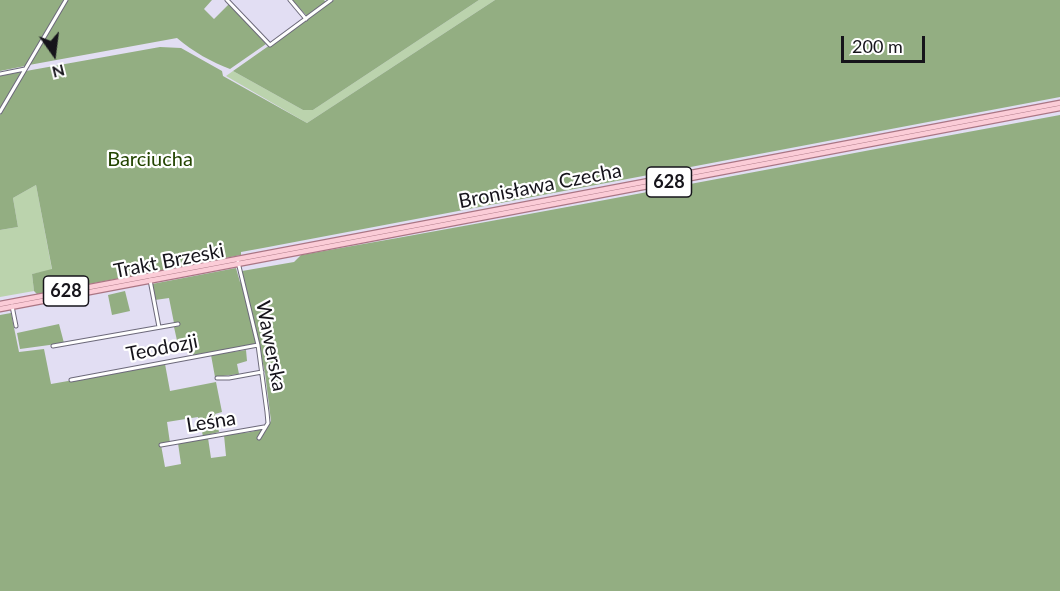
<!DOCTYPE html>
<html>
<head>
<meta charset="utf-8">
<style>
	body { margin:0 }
	#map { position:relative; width:1060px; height:591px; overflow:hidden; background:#e2def3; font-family:Lato,sans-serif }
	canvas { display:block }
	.north { position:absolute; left:24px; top:24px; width:60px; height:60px; -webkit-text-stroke:4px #fff; paint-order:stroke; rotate:166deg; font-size:16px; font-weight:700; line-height:24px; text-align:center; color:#16141b }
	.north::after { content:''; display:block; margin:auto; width:21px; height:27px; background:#16141b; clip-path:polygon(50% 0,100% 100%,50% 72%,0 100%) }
	.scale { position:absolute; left:841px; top:36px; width:84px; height:27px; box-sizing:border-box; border:3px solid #16141b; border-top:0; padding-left:8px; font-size:18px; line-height:21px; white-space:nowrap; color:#16141b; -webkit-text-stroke:4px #fff; paint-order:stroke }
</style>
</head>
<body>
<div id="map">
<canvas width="1060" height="591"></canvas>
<div class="north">N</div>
<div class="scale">200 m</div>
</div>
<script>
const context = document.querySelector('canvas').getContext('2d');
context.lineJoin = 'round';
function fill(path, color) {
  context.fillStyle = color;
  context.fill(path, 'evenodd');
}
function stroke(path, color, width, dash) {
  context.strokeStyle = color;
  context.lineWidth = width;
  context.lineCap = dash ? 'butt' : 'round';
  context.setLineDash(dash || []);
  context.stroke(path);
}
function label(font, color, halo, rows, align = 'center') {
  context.font = font + ' Lato,sans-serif';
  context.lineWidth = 4.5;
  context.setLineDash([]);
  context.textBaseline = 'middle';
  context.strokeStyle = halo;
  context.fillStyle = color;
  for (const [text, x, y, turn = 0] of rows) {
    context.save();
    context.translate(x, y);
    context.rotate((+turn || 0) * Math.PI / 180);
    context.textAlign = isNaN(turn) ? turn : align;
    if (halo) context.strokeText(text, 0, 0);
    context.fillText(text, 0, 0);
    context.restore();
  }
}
fill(new Path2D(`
	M479,0H495L307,123L226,76L233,71L303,110H313Z
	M1060,104V106L266,257V255Z
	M36,185L52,270L32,274L34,291L0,297V230L18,227L13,198Z`), '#bbd3ad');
fill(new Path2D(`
	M0,0H64L25,66L0,71Z
	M68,0H212L204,9L214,19L229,4L266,44L230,69C212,62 193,52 177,38L29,65Z
	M292,0H324L326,2L307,16Z
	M334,0H479L313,110H303L233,71Z
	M495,0H1060V97L263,248L241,252V255L37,294L34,291L32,274L52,269L36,185L13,198L18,227L0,230V115L26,71L160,47L181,48L222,71L223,76L307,123Z
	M21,72L0,109V76Z
	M1060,115V591H0V315L11,313L19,352L44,349L51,384L165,364L170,391L216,382L222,412L215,414L219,432L203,436L198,417L167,422L170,443L161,445L165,467L181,464L178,443L208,438L211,458L226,456L224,435C239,432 261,435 271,421L265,373L242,271L294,262L301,255C555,211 807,161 1060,115Z
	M236,268L240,282L242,283L256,344L193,355L190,342L178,345L174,327L179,326V323H174L169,298L155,300L152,284Z
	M125,291L130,311L112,315L108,295Z
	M59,324L64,343L20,349L17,333Z
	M246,350L247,361L237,364L239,374L215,377L211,355Z`), '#93ae82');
const minor = new Path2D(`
	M227,0L270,45L331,0
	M290,0L306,19
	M0,74L25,69
	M0,112L66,0
	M238,262L258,345L267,412L268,423L259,438
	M150,280L159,327
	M12,306L16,326
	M53,346L178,324
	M217,378H229L262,372
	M71,380L258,345
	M161,445L264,427`);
const major = new Path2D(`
	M0,304L1060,103
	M0,309L1060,108`);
stroke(minor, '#6c697a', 5);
stroke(major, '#aa7684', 7);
stroke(minor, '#fff', 3);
stroke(major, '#fbccd7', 4.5);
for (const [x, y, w] of [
	[669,182,45],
	[66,291,45]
]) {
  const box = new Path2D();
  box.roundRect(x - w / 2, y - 15, w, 30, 4.5);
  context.fillStyle = '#fff';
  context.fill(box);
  stroke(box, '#16141b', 1.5);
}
label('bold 18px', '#16141b', null, [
	["628",669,182],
	["628",66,291]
]);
label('20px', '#234400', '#fff', [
	["Barciucha",150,160]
]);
label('20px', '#16141b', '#fff', [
	["Bronisława Czecha",540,186,-11],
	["Trakt Brzeski",169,261,-11],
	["Wawerska",271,346,79],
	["Teodozji",162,348,-11],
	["Leśna",211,422,-9]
]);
</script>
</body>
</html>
